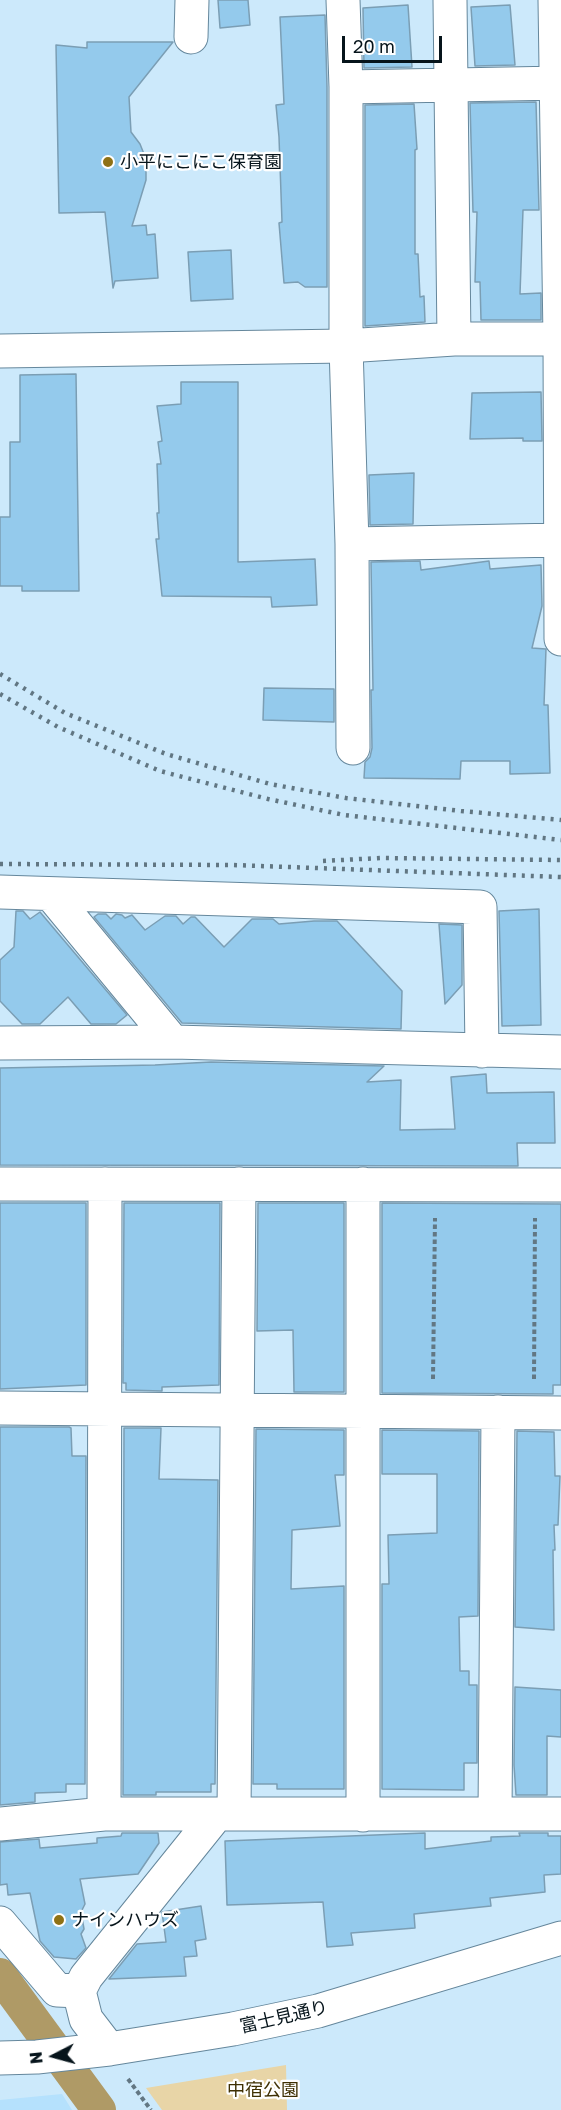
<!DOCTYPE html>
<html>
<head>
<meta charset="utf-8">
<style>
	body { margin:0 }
	#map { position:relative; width:561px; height:2110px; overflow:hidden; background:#cce9fb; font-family:"Golos Text",sans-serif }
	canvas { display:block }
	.north { position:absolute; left:24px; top:2026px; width:60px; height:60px; -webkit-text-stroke:4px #fff; paint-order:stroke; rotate:264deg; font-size:16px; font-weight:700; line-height:24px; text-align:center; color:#06141b }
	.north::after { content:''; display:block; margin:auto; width:21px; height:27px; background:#06141b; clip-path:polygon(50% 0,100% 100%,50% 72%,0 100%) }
	.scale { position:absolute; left:342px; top:36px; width:100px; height:27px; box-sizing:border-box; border:3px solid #06141b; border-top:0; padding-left:8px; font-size:18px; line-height:21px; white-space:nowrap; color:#06141b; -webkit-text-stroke:4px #fff; paint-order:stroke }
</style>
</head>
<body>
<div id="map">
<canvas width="561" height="2110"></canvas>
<div class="north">N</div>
<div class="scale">20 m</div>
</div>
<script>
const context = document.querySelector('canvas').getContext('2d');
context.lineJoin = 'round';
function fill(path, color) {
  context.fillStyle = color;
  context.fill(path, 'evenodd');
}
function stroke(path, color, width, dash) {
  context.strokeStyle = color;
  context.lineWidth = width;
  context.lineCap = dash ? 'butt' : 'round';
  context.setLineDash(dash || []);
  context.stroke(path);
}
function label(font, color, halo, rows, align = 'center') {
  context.font = font + ' "Golos Text","Noto Sans JP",sans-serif';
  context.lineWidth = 4.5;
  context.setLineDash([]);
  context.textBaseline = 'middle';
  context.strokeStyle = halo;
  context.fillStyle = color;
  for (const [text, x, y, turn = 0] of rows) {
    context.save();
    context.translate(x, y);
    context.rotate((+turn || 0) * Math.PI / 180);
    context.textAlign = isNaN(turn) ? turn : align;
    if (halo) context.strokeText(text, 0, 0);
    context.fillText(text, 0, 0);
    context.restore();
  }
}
fill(new Path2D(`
	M62,2094L72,2110H0V2100Z`), '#b5e1fd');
fill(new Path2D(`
	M286,2065L287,2110H162L146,2088Z`), '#e8d5a7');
stroke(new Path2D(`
	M0,1975L99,2110`), '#af9a66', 34);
const building = new Path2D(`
	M218,0H248L250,25L220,28Z
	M408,5L412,67L364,68L363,8Z
	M510,5L515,65L475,66L471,7Z
	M325,15L327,87V287H305L298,282L284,283L279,223L282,222L279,137L276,105L284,104L280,17Z
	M87,42H173L129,97L131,132L140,144L146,159V180L132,226L146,225L147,235L155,234L158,278L115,281L113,288L105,212L59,213L56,45L87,48Z
	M536,102L539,210H523L520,294L541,293V320H481L480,282H475L477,212H473L470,103Z
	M414,104L417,149L415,150V254H418L420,297L424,296L425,322L365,326V105Z
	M231,250L233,299L191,301L188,252Z
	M76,374L79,591H22V586H0V517H10V442H20V375Z
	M181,382H238V562L315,559L317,605L272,607L271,597L162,596L156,539H159L157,513H159L157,464H161L158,442L162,441L157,406L181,404Z
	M541,392L542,441H523V438L470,439L472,393Z
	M414,473L413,524L370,525L369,475Z
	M420,561L421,570L489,561L490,569L541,565L542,606L532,648L546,649L544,705H548L550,773L510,774V761H461L460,779L364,778L365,762L370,757L372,748L371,690H373L371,562Z
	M264,688L334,689V722L263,720Z
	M539,909L541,1025L502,1026L499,911Z
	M16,911H23L30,919L40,912L127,1015L116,1024H91L68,997L40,1024H22L0,1001V960L14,947Z
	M98,914H106L111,919L116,914L122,915L125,918L132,915L145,930L165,916H176L183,924L191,917H195L224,947L252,919H273L279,924L314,921H337L402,991L401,1029L182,1023L94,917Z
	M439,924L462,925V985L445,1004Z
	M211,1062L384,1066L367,1082L401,1080L400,1130L455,1129L451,1077L486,1074L487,1093L554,1092L555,1143H517L518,1166L0,1165V1068L155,1065Z
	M0,1203H86V1385L0,1389Z
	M124,1203H220L219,1385L162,1387V1391L126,1390V1383H123Z
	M258,1203H344V1392H294L293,1330L257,1331Z
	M382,1203L561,1204V1385H553V1394L382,1393Z
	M0,1427H69L71,1428L72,1456H86L85,1784H66V1792L35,1793V1802L0,1805Z
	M124,1428H161L159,1479L218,1480L215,1784H211V1792H156V1795H123Z
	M256,1429L344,1430V1475H335L340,1526L292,1530L291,1589L344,1586V1789H277V1784H253Z
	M382,1430L479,1431L478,1616L459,1617L460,1671H469V1685H477V1763H464V1790L382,1789V1584H389L388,1535L437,1533V1474H382Z
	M517,1431L554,1432L555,1476H560L558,1525H554L555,1550H553L554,1630L515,1627Z
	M515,1687L561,1690V1737L547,1736V1795H516L514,1765Z
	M122,1833H158L159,1843L138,1874L80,1879L85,1904L81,1912L84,1929L81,1934L86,1948L76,1959L54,1957L40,1941L30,1893L8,1895L7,1884L0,1885V1842L39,1839L40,1848L97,1843V1838L121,1836Z
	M425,1833V1849L491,1841V1837L520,1836L519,1833H548V1836H561V1874L544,1875L545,1892L490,1898L491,1906L414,1914L415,1928L351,1933L353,1945L327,1947L323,1902L227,1905L225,1841Z
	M201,1906L206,1939L195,1941L197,1956L184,1957L186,1976L109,1979L137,1944L166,1942L162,1912Z`);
fill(building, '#94caec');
stroke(building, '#7b9eb4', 1.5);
const minor = new Path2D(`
	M343,0L346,87V346L352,544L353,748
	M450,0L454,339
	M555,0L560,339L561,639
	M191,37L192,0
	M346,87L561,83
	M0,351L346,346L454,339H561
	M352,544L561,540
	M0,892L480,907L482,1051
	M51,894L173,1042
	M0,1043L173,1042L561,1052
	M0,1184L561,1185
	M363,1184V1815
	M0,1408L561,1413
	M104,1814L105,1184
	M234,1814L239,1184
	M495,1814L498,1412
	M0,1824L104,1814H561
	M0,1923L57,1990L79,1991
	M109,2049L86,2019L79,1991L86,1977L217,1814
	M0,2058L37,2057L109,2049L233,2029L318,2011L561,1938`);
stroke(minor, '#65879c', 35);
stroke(new Path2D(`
	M433,1379L435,1218
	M534,1379L535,1218
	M128,2079L151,2110`), '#627783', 4, [4.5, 3]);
stroke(minor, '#fff', 33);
stroke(new Path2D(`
	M0,674L65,713L166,754L270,784L346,798L461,811L561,820
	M0,694L58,727L160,771L268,799L344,815L561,840
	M323,861L380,858L561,860
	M0,864L233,865L561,877`), '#617682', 4.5, [3, 6]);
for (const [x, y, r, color] of [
	[108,162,6,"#8f7115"],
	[59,1920,6,"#8f7115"]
]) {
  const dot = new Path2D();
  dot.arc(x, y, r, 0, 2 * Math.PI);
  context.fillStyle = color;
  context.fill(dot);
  stroke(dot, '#fff', 2);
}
label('18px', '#06141b', '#fff', [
	["小平にこにこ保育園",120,162],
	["ナインハウズ",71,1920]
], 'left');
label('18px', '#06141b', '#fff', [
	["富士見通り",284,2017,-13]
]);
label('18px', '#3f3003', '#fff', [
	["中宿公園",263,2090]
]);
</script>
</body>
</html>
